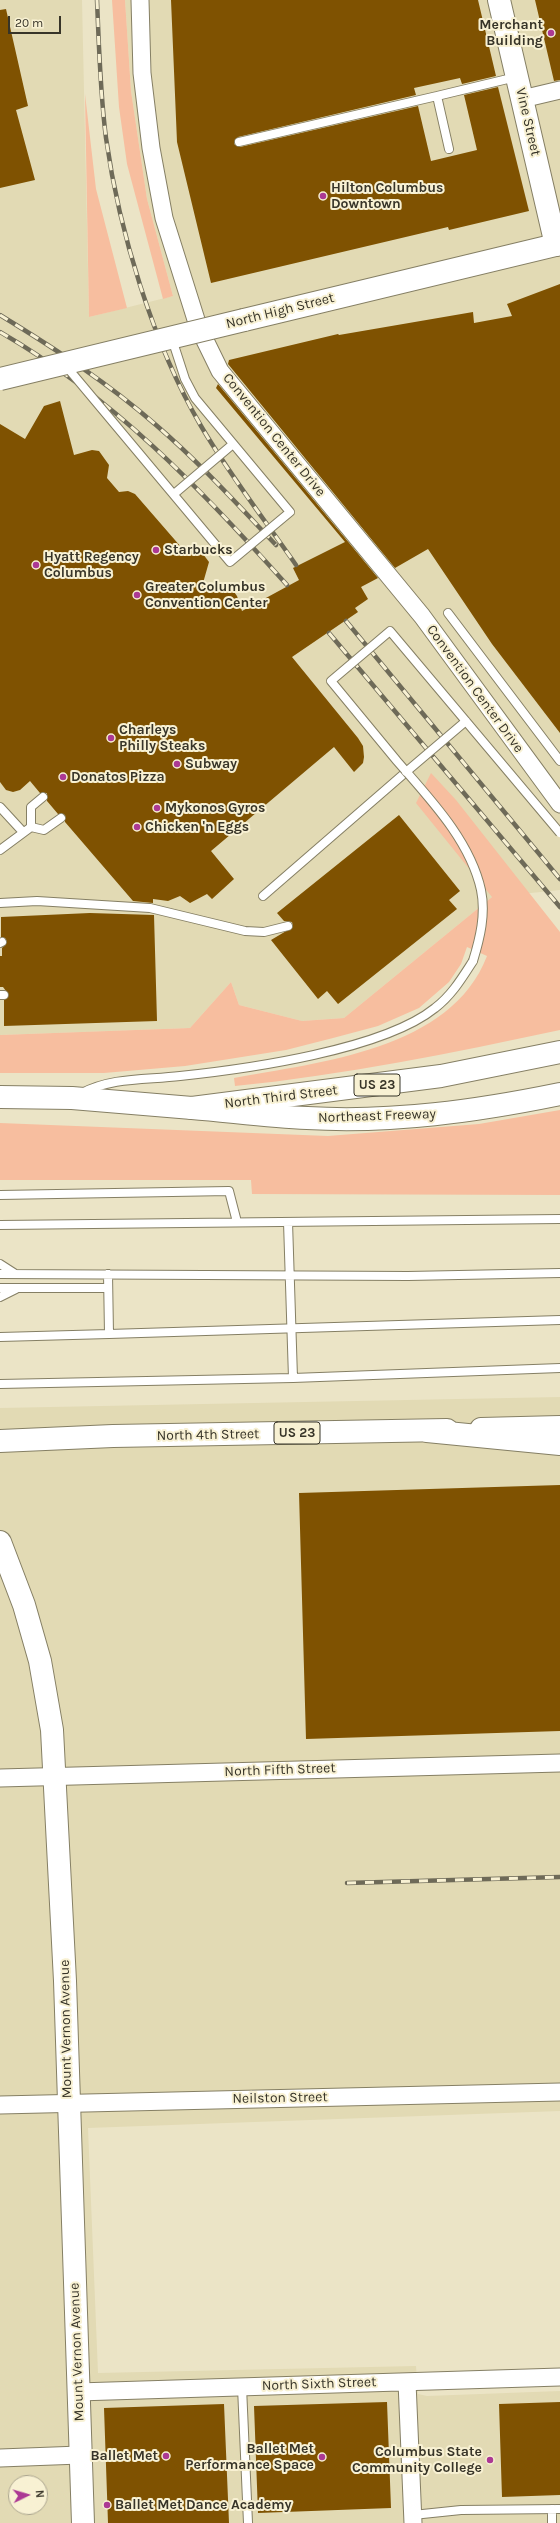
<!DOCTYPE html>
<html>
<head>
<meta charset="utf-8">
<style>
	body { margin:0 }
	#map { position:relative; width:560px; height:2523px; overflow:hidden; background:#ebe4c6; font-family:Karla,sans-serif }
	canvas { display:block }
	.north { position:absolute; left:8px; top:2475px; width:40px; height:40px; box-sizing:border-box; background:#f8f1d3; border:1px solid #aba58f; border-radius:50%; rotate:85deg; font-size:11px; font-weight:700; line-height:16px; text-align:center; color:#373428 }
	.north::after { content:''; display:block; margin:auto; width:14px; height:18px; background:#ac3994; clip-path:polygon(50% 0,100% 100%,50% 72%,0 100%) }
	.scale { position:absolute; left:8px; top:16px; width:53px; height:18px; box-sizing:border-box; border:2px solid #373428; border-top:0; padding-left:5px; font-size:12px; line-height:14px; white-space:nowrap; color:#373428; -webkit-text-stroke:3px #f8f1d3; paint-order:stroke }
</style>
</head>
<body>
<div id="map">
<canvas width="560" height="2523"></canvas>
<div class="north">N</div>
<div class="scale">20 m</div>
</div>
<script>
const context = document.querySelector('canvas').getContext('2d');
context.lineJoin = 'round';
function fill(path, color) {
  context.fillStyle = color;
  context.fill(path, 'evenodd');
}
function stroke(path, color, width, dash) {
  context.strokeStyle = color;
  context.lineWidth = width;
  context.lineCap = dash ? 'butt' : 'round';
  context.setLineDash(dash || []);
  context.stroke(path);
}
function label(font, color, halo, rows, align = 'center') {
  context.font = font + ' Karla,sans-serif';
  context.lineWidth = 4;
  context.setLineDash([]);
  context.textBaseline = 'middle';
  context.strokeStyle = halo;
  context.fillStyle = color;
  for (const [text, x, y, turn = 0] of rows) {
    context.save();
    context.translate(x, y);
    context.rotate((+turn || 0) * Math.PI / 180);
    context.textAlign = isNaN(turn) ? turn : align;
    if (halo) context.strokeText(text, 0, 0);
    context.fillText(text, 0, 0);
    context.restore();
  }
}
fill(new Path2D(`
	M0,0H82L89,317L173,296L147,199L131,91L125,0H560V890L492,897L344,1018L302,1021L239,1005L231,982L190,1028L0,1035Z
	M560,1397V2111L88,2128L98,2373L416,2366L418,2394L427,2396L560,2391V2523H0V1408ZM16,2483H40V2507H16Z`), '#e2dab4');
fill(new Path2D(`
	M112,0H125L131,91L147,199L173,296L163,299L127,164L119,107Z
	M85,94L96,189L127,308L89,317Z
	M431,773L456,800L560,932V1030C452,1053 345,1075 235,1086L234,1078C320,1062 451,1050 487,956L467,947L461,964L449,982L419,1008L378,1026L333,1038L286,1050L185,1066L104,1073H0V1035L190,1028L231,982L239,1005L302,1021L344,1018L492,897L416,803Z
	M560,1110V1195L252,1194L251,1180H0V1123L328,1136L479,1124Z`), '#f7be9f');
fill(new Path2D(`
	M171,0H478L496,76L462,84L460,78L414,88L416,95L238,137L234,144L240,147L418,106L431,161L477,150L464,95L498,87L529,211L449,230L448,227L211,283L177,142Z
	M535,0H560V80L554,81Z
	M6,9L28,106L16,110L35,180L0,188V10Z
	M560,284V733L492,644L428,549L395,568L228,364L229,360L338,334L339,335L473,312L474,323L512,316L507,304Z
	M218,384L378,578L361,587L368,599L355,608L358,612L292,657L358,738L363,746L364,757L363,763L354,772L334,747L211,851L234,879L212,899L207,894L190,903L180,896L168,901L153,899V903L133,901L65,822V815L58,814L47,801V793H40L30,781L20,790L13,792L6,790L0,782V424L25,439L44,406L60,401L74,455L92,450L99,451L109,465L107,478L119,492L128,491L135,494L181,547L197,546L209,562L203,583L229,585L237,596L242,611L299,580L293,568L345,542L216,388Z
	M399,815L460,891L449,900L457,909L338,1004L327,991L318,999L271,940L293,927L292,922L284,921L277,913Z
	M90,913L154,915L157,1021L4,1026V1000L9,995L3,987H0V956H2V948L7,942L5,938L1,937V917Z
	M560,1485V1731L306,1739L299,1493Z
	M387,2402L391,2508L258,2513L254,2406Z
	M560,2402V2495L502,2497L499,2404Z
	M224,2404L229,2523H108L104,2408Z`), '#7f5201');
const lane = new Path2D(`
	M239,142L437,96
	M449,149L437,96L516,77
	M448,613L560,761
	M0,807L23,832
	M31,827V807L43,797
	M0,850L31,827L44,830L61,818
	M263,896L406,772
	M0,903L37,901L150,908L245,931L264,932L288,926
	M0,943L2,942
	M0,995H4
	M82,1093C112,1077 147,1080 180,1076C247,1069 383,1050 435,1008C452,995 462,978 473,961
	M0,1195L229,1191L237,1222
	M0,1225L560,1219
	M0,1264L14,1273
	M0,1274L408,1276L560,1273
	M0,1288H108
	M0,1297L16,1289
	M109,1334L560,1320
	M0,1337L109,1334L108,1274
	M293,1378L560,1368
	M0,1384L293,1378L288,1222
	M242,2387L248,2523
	M552,2509V2523
	M413,2515L461,2510L560,2509`);
const street = new Path2D(`
	M140,0L142,73L151,148L164,218L198,326L220,371L422,616L560,804
	M522,99L560,90
	M0,1778L560,1763
	M0,2105L560,2092
	M407,2382L413,2523
	M78,2392L560,2377
	M0,2458L80,2455`);
const secondary = new Path2D(`
	M499,0L556,245
	M0,1542L24,1605L40,1661L52,1730L65,1981L83,2523`);
const primary = new Path2D(`
	M244,320L560,244
	M0,1097L72,1098L192,1108L441,1076L560,1052
	M481,1429L560,1427
	M0,1441L113,1436L447,1430`);
const highway = new Path2D(`
	M192,1108C230,1111 269,1117 307,1118C392,1123 477,1111 560,1094
	M427,1431L560,1444`);
stroke(lane, '#857f64', 10);
stroke(street, '#857f64', 19);
stroke(secondary, '#857f64', 24);
stroke(primary, '#857f64', 24);
stroke(highway, '#857f64', 24);
stroke(lane, '#fff', 8);
stroke(street, '#fff', 17);
stroke(secondary, '#fff', 22);
stroke(primary, '#fff', 22);
stroke(highway, '#fff', 22);
const rail = new Path2D(`
	M97,0C99,46 100,92 106,138C119,231 153,344 201,426C229,474 264,519 296,565
	M0,315C54,348 108,383 156,425C199,462 237,504 276,545
	M0,332C114,398 200,488 287,585
	M346,621L560,879
	M329,633L560,907
	M347,1883L560,1877`);
stroke(rail, '#6e6a58', 4.5);
stroke(rail, '#f8f1d3', 3, [9]);
const laneBridge = new Path2D(`
	M66,366L230,562L290,512L195,398L185,379L172,339
	M174,494L233,444
	M406,772L466,721
	M473,961C480,938 486,914 481,890C470,840 429,798 397,761C375,734 353,708 331,681L390,631L560,833`);
const primaryBridge = new Path2D(`
	M0,379L244,320`);
stroke(laneBridge, '#857f64', 10, []);
stroke(primaryBridge, '#857f64', 24, []);
stroke(laneBridge, '#fff', 8);
stroke(primaryBridge, '#fff', 22);
for (const [x, y, r, color] of [
	[551,33,4,"#ac3994"],
	[323,196,4,"#ac3994"],
	[156,550,4,"#ac3994"],
	[36,565,4,"#ac3994"],
	[137,595,4,"#ac3994"],
	[111,738,4,"#ac3994"],
	[177,764,4,"#ac3994"],
	[63,777,4,"#ac3994"],
	[157,808,4,"#ac3994"],
	[137,827,4,"#ac3994"],
	[166,2456,4,"#ac3994"],
	[322,2457,4,"#ac3994"],
	[490,2460,4,"#ac3994"],
	[107,2505,4,"#ac3994"]
]) {
  const dot = new Path2D();
  dot.arc(x, y, r, 0, 2 * Math.PI);
  context.fillStyle = color;
  context.fill(dot);
  stroke(dot, '#f8f1d3', 1.5);
}
for (const [x, y, w] of [
	[377,1085,46],
	[297,1433,46]
]) {
  const box = new Path2D();
  box.roundRect(x - w / 2, y - 11, w, 22, 3);
  context.fillStyle = '#f8f1d3';
  context.fill(box);
  stroke(box, '#373428', 1);
}
label('bold 13px', '#373428', null, [
	["US 23",377,1085],
	["US 23",297,1433]
]);
label('bold 14px', '#373428', '#f8f1d3', [
	["Merchant",543,25,"right"],
	["Building",543,41,"right"],
	["Hilton Columbus",331,188],
	["Downtown",331,204],
	["Starbucks",164,550],
	["Hyatt Regency",44,557],
	["Columbus",44,573],
	["Greater Columbus",145,587],
	["Convention Center",145,603],
	["Charleys",119,730],
	["Philly Steaks",119,746],
	["Subway",185,764],
	["Donatos Pizza",71,777],
	["Mykonos Gyros",165,808],
	["Chicken 'n Eggs",145,827],
	["Ballet Met",314,2449,"right"],
	["Performance Space",314,2465,"right"],
	["Columbus State",482,2452,"right"],
	["Community College",482,2468,"right"],
	["Ballet Met",158,2456,"right"],
	["Ballet Met Dance Academy",115,2505]
], 'left');
label('14px', '#373428', '#f8f1d3', [
	["Vine Street",528,122,77],
	["North High Street",280,311,-14],
	["Convention Center Drive",274,435,51],
	["Convention Center Drive",475,689,54],
	["North Third Street",281,1097,-7],
	["Northeast Freeway",377,1116,-2],
	["North 4th Street",208,1435,-1],
	["North Fifth Street",280,1770,-2],
	["Mount Vernon Avenue",66,2029,-91],
	["Neilston Street",280,2098,-1],
	["Mount Vernon Avenue",77,2352,-92],
	["North Sixth Street",319,2384,-2]
]);
</script>
</body>
</html>
